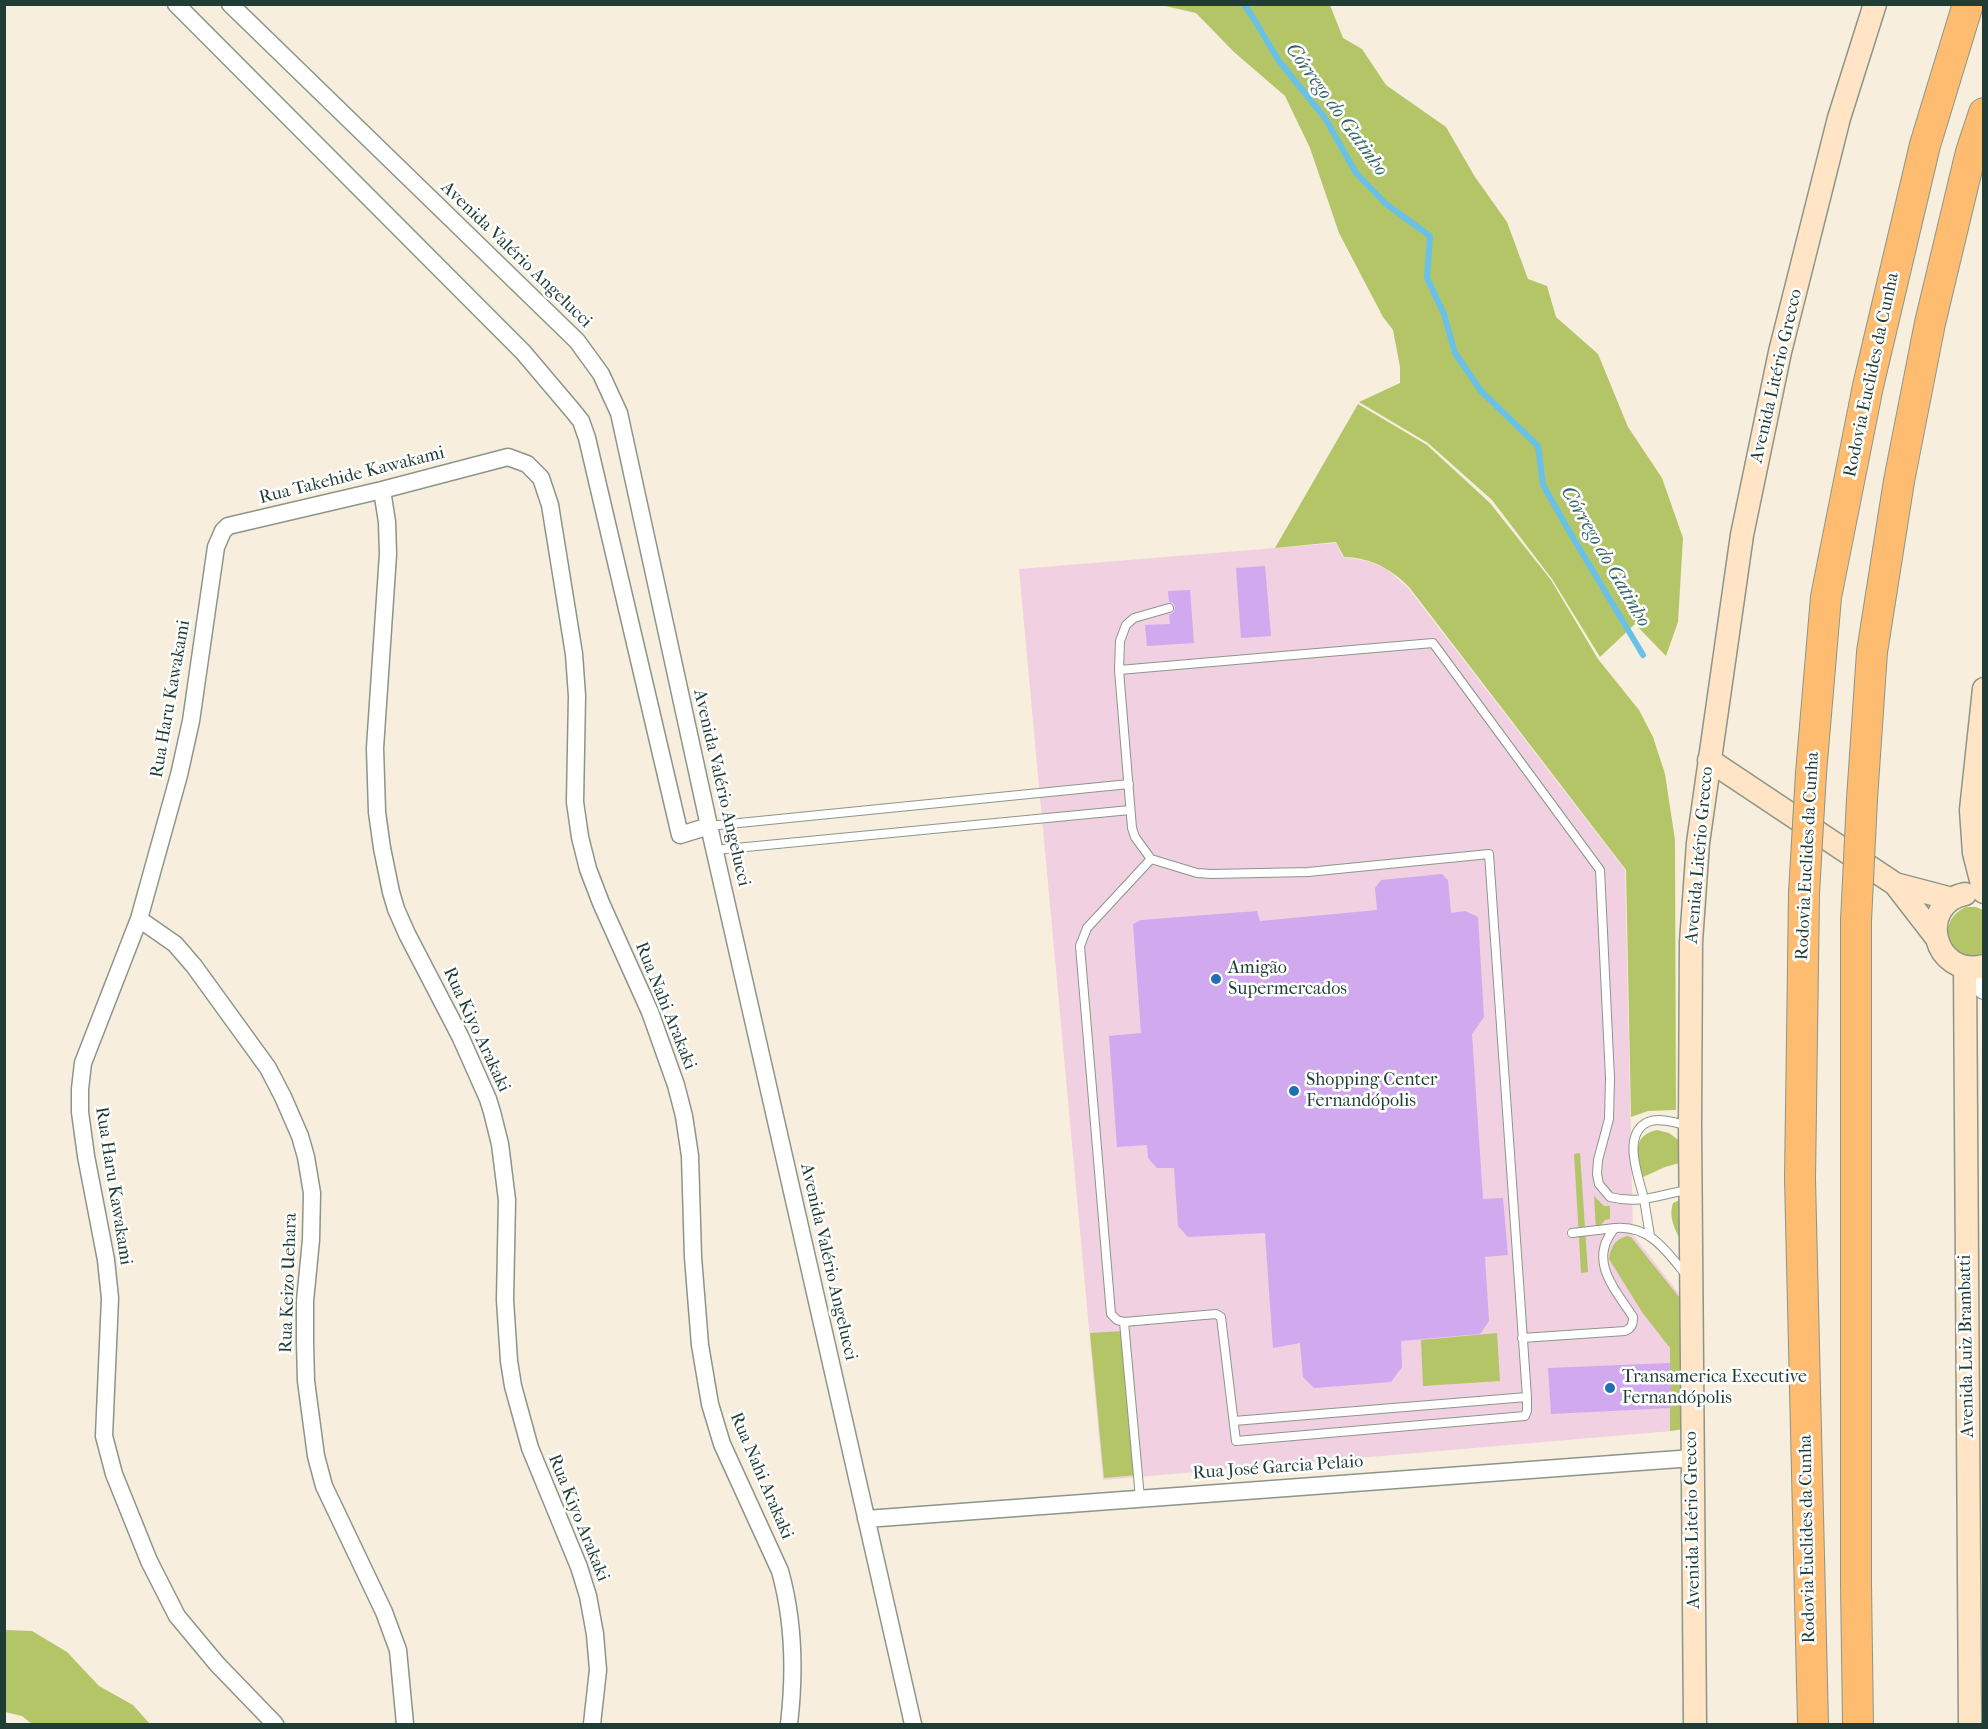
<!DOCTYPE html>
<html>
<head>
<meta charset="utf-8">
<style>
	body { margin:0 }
	#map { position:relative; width:1988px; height:1729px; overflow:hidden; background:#f7eede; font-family:"IM FELL French Canon",serif }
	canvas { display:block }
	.frame { position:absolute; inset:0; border:6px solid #1f3d34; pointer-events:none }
</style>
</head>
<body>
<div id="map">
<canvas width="1988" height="1729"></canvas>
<div class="frame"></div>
</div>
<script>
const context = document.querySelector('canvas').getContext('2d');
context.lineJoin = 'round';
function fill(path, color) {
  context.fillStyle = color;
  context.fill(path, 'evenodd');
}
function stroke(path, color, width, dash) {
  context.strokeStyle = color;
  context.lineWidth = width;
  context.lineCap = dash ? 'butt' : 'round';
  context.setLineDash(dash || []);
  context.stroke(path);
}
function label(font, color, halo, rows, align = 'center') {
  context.font = font + ' "IM FELL French Canon",serif';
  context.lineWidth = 5;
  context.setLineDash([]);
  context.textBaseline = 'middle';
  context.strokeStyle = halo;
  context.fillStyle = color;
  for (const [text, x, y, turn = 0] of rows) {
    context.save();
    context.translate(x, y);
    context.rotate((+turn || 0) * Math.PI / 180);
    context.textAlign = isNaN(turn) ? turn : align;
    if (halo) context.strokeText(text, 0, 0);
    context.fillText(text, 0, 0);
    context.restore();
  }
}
fill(new Path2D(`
	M1336,543L1343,557L1367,561L1377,565L1388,570L1408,588L1625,870L1633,1235L1681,1296L1683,1430L1103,1480L1019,569Z`), '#f1d0e2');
fill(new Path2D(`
	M1161,5H1330L1343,38L1362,49L1386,85L1446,127L1475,177L1507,222L1528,279L1547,286L1556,317L1598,354L1628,427L1662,478L1683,538L1678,622L1666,656L1635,624L1600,657L1552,579L1492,500L1428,443L1359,402L1400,383V367L1393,330L1383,317L1339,233L1310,148L1285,96L1234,52L1196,13Z
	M1358,404L1427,445L1490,503L1551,580L1598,659L1639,710L1653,737L1665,774L1675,840L1676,1110L1648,1111L1631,1117L1626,870L1409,587C1390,568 1371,558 1344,557L1336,542L1275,548Z
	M1966,907H1976L1983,910V953C1952,968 1931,923 1966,907Z
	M1657,1130L1669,1133L1681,1142L1683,1162L1665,1167L1641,1178C1638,1157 1630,1136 1657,1130Z
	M1580,1153L1588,1272L1581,1273L1574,1154Z
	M1594,1196L1604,1206H1610V1219L1605,1220L1596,1231Z
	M1680,1200L1687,1251C1679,1237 1667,1220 1673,1203Z
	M1627,1236L1631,1237L1679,1297L1683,1429L1670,1431V1348L1642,1312L1609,1259C1610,1248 1615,1239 1627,1236Z
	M1123,1331L1137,1475L1104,1478L1090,1333Z
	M1497,1333L1500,1381L1423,1386L1421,1340Z
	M5,1630L32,1631L67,1652L99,1686L133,1705L150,1724H32L22,1716L5,1712Z`), '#b4c568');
stroke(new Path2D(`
	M1244,4L1252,16L1279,61L1325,118L1356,173L1386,204L1430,236L1427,278L1444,314L1455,353L1481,391L1538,446L1543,485L1572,536L1643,655`), '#6ac1e7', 6);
fill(new Path2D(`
	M1265,566L1271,636L1241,638L1236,568Z
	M1190,590L1194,643L1147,646L1145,625L1170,624L1169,615L1174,612L1175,607L1173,603L1169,602L1168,591Z
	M1442,874L1448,880L1451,913L1465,911L1478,917L1484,1017L1472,1034L1483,1199L1503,1198L1508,1255L1485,1257L1489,1321L1480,1334L1401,1341L1402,1367L1391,1382L1314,1388L1303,1377L1300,1343L1273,1348L1265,1233L1188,1237L1178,1226L1174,1168H1157L1148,1158L1147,1145L1117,1147L1109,1036L1141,1033L1133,924L1141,920L1257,911L1260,921L1377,910L1375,888L1381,880Z
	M1670,1363L1671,1408L1551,1414L1548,1368Z`), '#d0a9ee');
const service = new Path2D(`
	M1119,670L1433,643L1600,870L1610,1078L1609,1119L1598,1160L1597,1174L1599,1184L1610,1197C1642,1205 1658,1194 1689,1190
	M709,826L1129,784
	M715,850L1130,810
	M1151,859L1087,928L1080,946L1111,1314L1117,1320L1124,1322L1216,1314L1221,1317L1236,1441L1525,1416L1527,1411V1397L1489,854L1308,872L1212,874L1197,873L1151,859L1135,837L1132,828L1119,670L1120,641L1126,625L1134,618L1169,608
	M1572,1233L1615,1228
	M1650,1236C1648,1223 1646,1211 1644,1199C1639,1178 1621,1134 1648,1122C1659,1117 1678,1123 1689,1126
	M1124,1322L1140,1498
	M1522,1338L1625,1331C1632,1328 1633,1324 1633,1317C1615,1289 1587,1260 1615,1228C1649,1225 1666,1250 1686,1275
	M1234,1421L1527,1397`);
const minor = new Path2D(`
	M176,4L523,352L573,411L581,421L587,438L680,835L709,826
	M230,4L577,341L601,374L619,413L709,826L913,1724
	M382,490L387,522L388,554L375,748L377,812L382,848L391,892L396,909L407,934L460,1036L488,1099L492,1112L500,1144L507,1200L505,1300L509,1361L513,1386L530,1448L579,1567L588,1596L595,1634L598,1670L592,1724
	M139,919L175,944L194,966L268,1068L283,1097L300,1136L306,1157L312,1193L311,1240L305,1301V1341L306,1381L316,1456L324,1486L384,1612L398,1650L405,1724
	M866,1519L1693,1458
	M275,1724L217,1664L177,1616L149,1561L114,1474L104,1436L110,1298L106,1260L86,1156L80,1112V1089L83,1063L139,919L179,775L191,721L216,547L223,531L228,526L382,490L508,457L527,464L541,478L550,505L574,654L577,696L575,802L580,837L588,869L601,903L650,1012L676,1085L684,1116L690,1156L693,1257L700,1345L710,1404L722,1444L780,1571C794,1621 795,1673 789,1724`);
const tertiary = new Path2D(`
	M1971,968L1984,989`);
const secondary = new Path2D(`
	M1984,689L1971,810L1974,853L1984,892
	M1709,760L1895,884L1952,899
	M1895,884L1936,937
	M1965,894C1916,904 1933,979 1984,966
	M1965,967L1970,1724
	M1695,1724L1690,1126L1691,942L1698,843L1742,535L1780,352L1839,118L1875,4`);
const motorway = new Path2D(`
	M1811,773L1826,597L1868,386L1925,145L1968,4
	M1862,799L1872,652L1899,481L1930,323L1971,152L1984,113
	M1804,893L1800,1179L1813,1724
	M1856,921V1584L1858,1724`);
stroke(service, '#8b9689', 10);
stroke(minor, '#8b9689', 19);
stroke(tertiary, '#8b9689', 22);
stroke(secondary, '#8b9689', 25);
stroke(motorway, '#8b9689', 32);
stroke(service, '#fff', 8);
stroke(minor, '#fff', 16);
stroke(tertiary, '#fff', 20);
stroke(secondary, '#ffe4c6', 22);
stroke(motorway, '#febc70', 30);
const motorwayBridge = new Path2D(`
	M1804,893L1811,773
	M1856,921L1862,799`);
stroke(motorwayBridge, '#8b9689', 32, []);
stroke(motorwayBridge, '#febc70', 30);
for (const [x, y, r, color] of [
	[1216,979,6,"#1f6fb2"],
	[1294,1091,6,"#1f6fb2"],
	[1610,1388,6,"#1f6fb2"]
]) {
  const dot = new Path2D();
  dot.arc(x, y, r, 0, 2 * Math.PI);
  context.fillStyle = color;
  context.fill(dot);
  stroke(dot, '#fff', 2);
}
label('18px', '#1f3d34', '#fff', [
	["Avenida Valério Angelucci",516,255,44],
	["Rodovia Euclides da Cunha",1872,375,-78],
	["Avenida Litério Grecco",1777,376,-77],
	["Rua Takehide Kawakami",352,476,-14],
	["Rua Haru Kawakami",171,699,-80],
	["Avenida Valério Angelucci",721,788,77],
	["Avenida Litério Grecco",1700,855,-85],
	["Rodovia Euclides da Cunha",1808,856,-87],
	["Rua Nahi Arakaki",665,1006,68],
	["Rua Kiyo Arakaki",476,1030,65],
	["Rua Haru Kawakami",113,1186,81],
	["Avenida Valério Angelucci",828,1262,77],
	["Rua Keizo Uehara",289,1283,-88],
	["Avenida Luiz Brambatti",1967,1346,-91],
	["Rua José Garcia Pelaio",1278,1468,-4],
	["Rua Nahi Arakaki",761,1476,67],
	["Rua Kiyo Arakaki",578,1518,68],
	["Avenida Litério Grecco",1693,1520,-91],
	["Rodovia Euclides da Cunha",1808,1539,-91]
]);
label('18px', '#1f3d34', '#fff', [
	["Amigão",1228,969],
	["Supermercados",1228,990],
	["Shopping Center",1306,1081],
	["Fernandópolis",1306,1102],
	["Transamerica Executive",1622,1378],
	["Fernandópolis",1622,1399]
], 'left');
label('italic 20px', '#36656a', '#fff', [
	["Córrego do Gatinho",1336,110,54],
	["Córrego do Gatinho",1605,557,60]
]);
</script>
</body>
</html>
